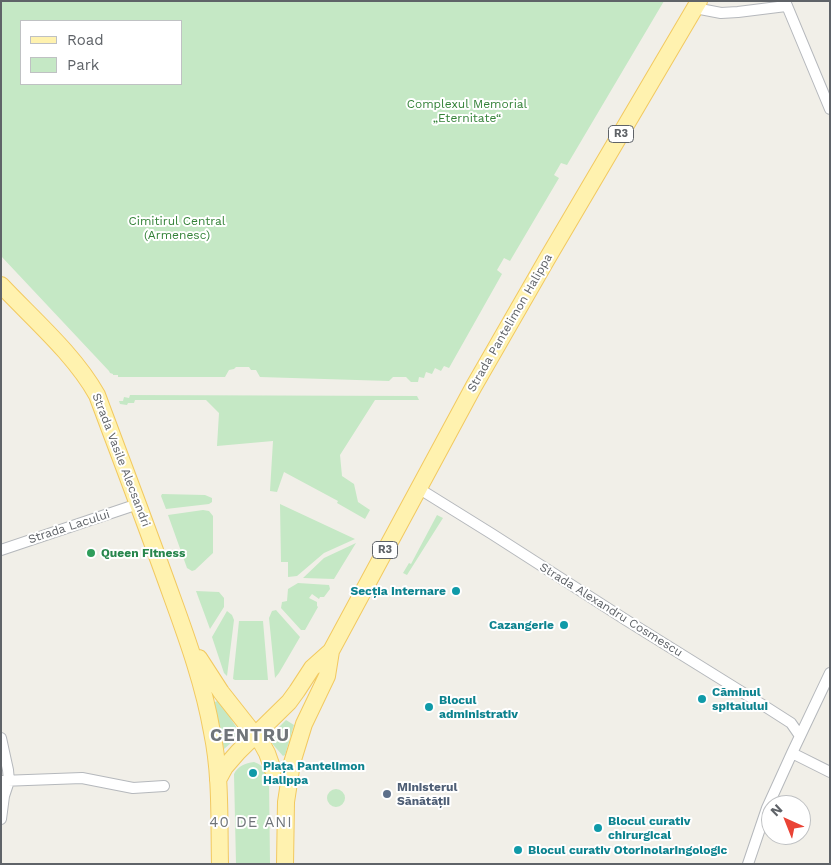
<!DOCTYPE html>
<html>
<head>
<meta charset="utf-8">
<style>
	body { margin:0 }
	#map { position:relative; width:831px; height:865px; overflow:hidden; background:#f1efe8; font-family:"Work Sans",sans-serif }
	canvas { display:block }
	.frame { position:absolute; inset:0; border:2px solid #5f6368; pointer-events:none }
	.legend { position:absolute; left:20px; top:20px; width:162px; height:65px; box-sizing:border-box; background:#fff; border:1px solid #bfc1c3; margin:0; padding:6px 9px; list-style:none; font-size:15px; color:#5f6368 }
	.legend li { display:flex; align-items:center; gap:10px; height:25px }
	.legend b { width:25px; border:1px solid #bfc1c3 }
	.north { position:absolute; left:761px; top:795px; width:50px; height:50px; box-sizing:border-box; background:#fff; border:1px solid #bfc1c3; border-radius:50%; rotate:316deg; font-size:14px; font-weight:700; line-height:20px; text-align:center; color:#5f6368 }
	.north::after { content:''; display:block; margin:auto; width:18px; height:22px; background:#ea4335; clip-path:polygon(50% 0,100% 100%,50% 72%,0 100%) }
</style>
</head>
<body>
<div id="map">
<canvas width="831" height="865"></canvas>
<div class="frame"></div>
<ul class="legend">
<li><b style="height:6px;background:#fff2af"></b>Road</li>
<li><b style="height:14px;background:#c5e8c5"></b>Park</li>
</ul>
<div class="north">N</div>
</div>
<script>
const context = document.querySelector('canvas').getContext('2d');
context.lineJoin = 'round';
function fill(path, color) {
  context.fillStyle = color;
  context.fill(path, 'evenodd');
}
function stroke(path, color, width, dash) {
  context.strokeStyle = color;
  context.lineWidth = width;
  context.lineCap = dash ? 'butt' : 'round';
  context.setLineDash(dash || []);
  context.stroke(path);
}
function label(font, color, halo, rows, align = 'center') {
  context.font = font + ' "Work Sans",sans-serif';
  context.lineWidth = 4;
  context.setLineDash([]);
  context.textBaseline = 'middle';
  context.strokeStyle = halo;
  context.fillStyle = color;
  for (const [text, x, y, turn = 0] of rows) {
    context.save();
    context.translate(x, y);
    context.rotate((+turn || 0) * Math.PI / 180);
    context.textAlign = isNaN(turn) ? turn : align;
    if (halo) context.strokeText(text, 0, 0);
    context.fillText(text, 0, 0);
    context.restore();
  }
}
fill(new Path2D(`
	M1,1H664L567,165L561,163L554,175L559,178L510,261L504,258L497,270L502,274L449,368L444,366L441,371L435,368L432,374L426,372L424,378L419,377L418,382H411L406,377H393L389,381L260,377L256,370H251L249,367H236L234,369L229,370L225,377H118V375H113V374L110,373L109,371L1,256ZM21,21H181V84H21Z
	M130,395L417,396L419,400H375L340,455L342,476L354,484L358,502L370,510L365,519L337,503L338,501L284,472L277,492L270,491L273,441L217,446L219,413L206,400H135L134,403H128L127,405L120,404L119,401H123L124,397L129,398Z
	M162,494L205,495L212,498V502L209,504L166,509L161,496Z
	M280,504L355,539L324,553L297,576L288,577V562H281Z
	M203,510L209,511L213,516V553L195,570L192,571L187,568L168,515Z
	M437,515L443,518L407,575L403,573L409,563L411,564Z
	M356,543L334,579L303,578L324,558Z
	M298,583L329,585L330,589L324,597H320L319,599L312,594L309,598L317,602V606L318,607L305,630H301L281,608L282,602L287,601L288,589Z
	M196,591L219,592L224,598V607L210,629Z
	M276,610L300,637L279,673L275,678L269,618L272,611Z
	M227,611L232,615L234,620L227,676L224,673L212,637Z
	M239,621H263L268,680H235L233,679Z
	M219,700L240,733L239,736L224,749L214,704L215,702Z
	M286,720L294,725L285,755L283,756L269,740L268,738Z
	M254,762C263,765 267,771 269,780L270,864H236L234,774C238,766 245,763 254,762Z
	M327 798a9 9 0 1 1 18 0a9 9 0 1 1-18 0Z`), '#c5e8c5');
const minor = new Path2D(`
	M785,1L830,109
	M695,8L721,13L738,12L786,6
	M418,488L492,534L626,620L766,707L791,723L800,736
	M1,550L138,504
	M1,738L8,770L9,781L4,796L1,819
	M792,753L830,772
	M1,781L82,778L133,788L164,786
	M748,864L767,808L792,753L830,673`);
const primary = new Path2D(`
	M1,285C33,319 74,354 97,395C122,462 148,530 172,597C188,641 204,686 212,732C221,775 219,820 220,864
	M199,658L221,692L262,744L267,753L273,770
	M218,780L225,767L238,752L289,702L297,691L312,668L331,651
	M285,864L286,802L292,763L304,724L327,676L331,651L474,386L547,259L699,1`);
stroke(minor, '#b5b8bc', 12);
stroke(primary, '#f2c960', 18);
stroke(minor, '#fff', 10);
stroke(primary, '#fff2af', 16);
for (const [x, y, r, color] of [
	[91,553,5,"#2e9e5b"],
	[456,591,5,"#0f9aa8"],
	[564,625,5,"#0f9aa8"],
	[702,699,5,"#0f9aa8"],
	[429,707,5,"#0f9aa8"],
	[253,773,5,"#0f9aa8"],
	[387,794,5,"#5c6f8a"],
	[598,828,5,"#0f9aa8"],
	[518,850,5,"#0f9aa8"]
]) {
  const dot = new Path2D();
  dot.arc(x, y, r, 0, 2 * Math.PI);
  context.fillStyle = color;
  context.fill(dot);
  stroke(dot, '#fff', 2);
}
for (const [x, y, w] of [
	[621,134,25],
	[385,550,25]
]) {
  const box = new Path2D();
  box.roundRect(x - w / 2, y - 8.5, w, 17, 4);
  context.fillStyle = '#fff';
  context.fill(box);
  stroke(box, '#5f6368', 1);
}
label('bold 11px', '#5f6368', null, [
	["R3",621,134],
	["R3",385,550]
]);
label('12px', '#348238', '#fff', [
	["Complexul Memorial",467,104],
	["„Eternitate“",467,118],
	["Cimitirul Central",177,221],
	["(Armenesc)",177,235]
]);
label('12px', '#5f6368', '#fff', [
	["Strada Pantelimon Halippa",510,323,-60],
	["Strada Vasile Alecsandri",121,460,69],
	["Strada Lacului",69,527,-18],
	["Strada Alexandru Cosmescu",611,610,32]
]);
label('bold 12px', '#27864d', '#fff', [
	["Queen Fitness",101,553]
], 'left');
label('bold 12px', '#0d838f', '#fff', [
	["Secția Internare",446,591,"right"],
	["Cazangerie",554,625,"right"],
	["Căminul",712,692],
	["spitalului",712,706],
	["Blocul",439,700],
	["administrativ",439,714],
	["Piața Pantelimon",263,766],
	["Halippa",263,780],
	["Blocul curativ",608,821],
	["chirurgical",608,835],
	["Blocul curativ Otorinolaringologic",528,850]
], 'left');
label('bold 12px', '#4e5e75', '#fff', [
	["Ministerul",397,787],
	["Sănătății",397,801]
], 'left');
context.letterSpacing = '1px';
label('15px', '#70757a', '#fff', [
	["40 DE ANI",251,823]
]);
context.letterSpacing = '0px';
context.letterSpacing = '1px';
label('bold 18px', '#70757a', '#fff', [
	["CENTRU",250,736]
]);
context.letterSpacing = '0px';
</script>
</body>
</html>
